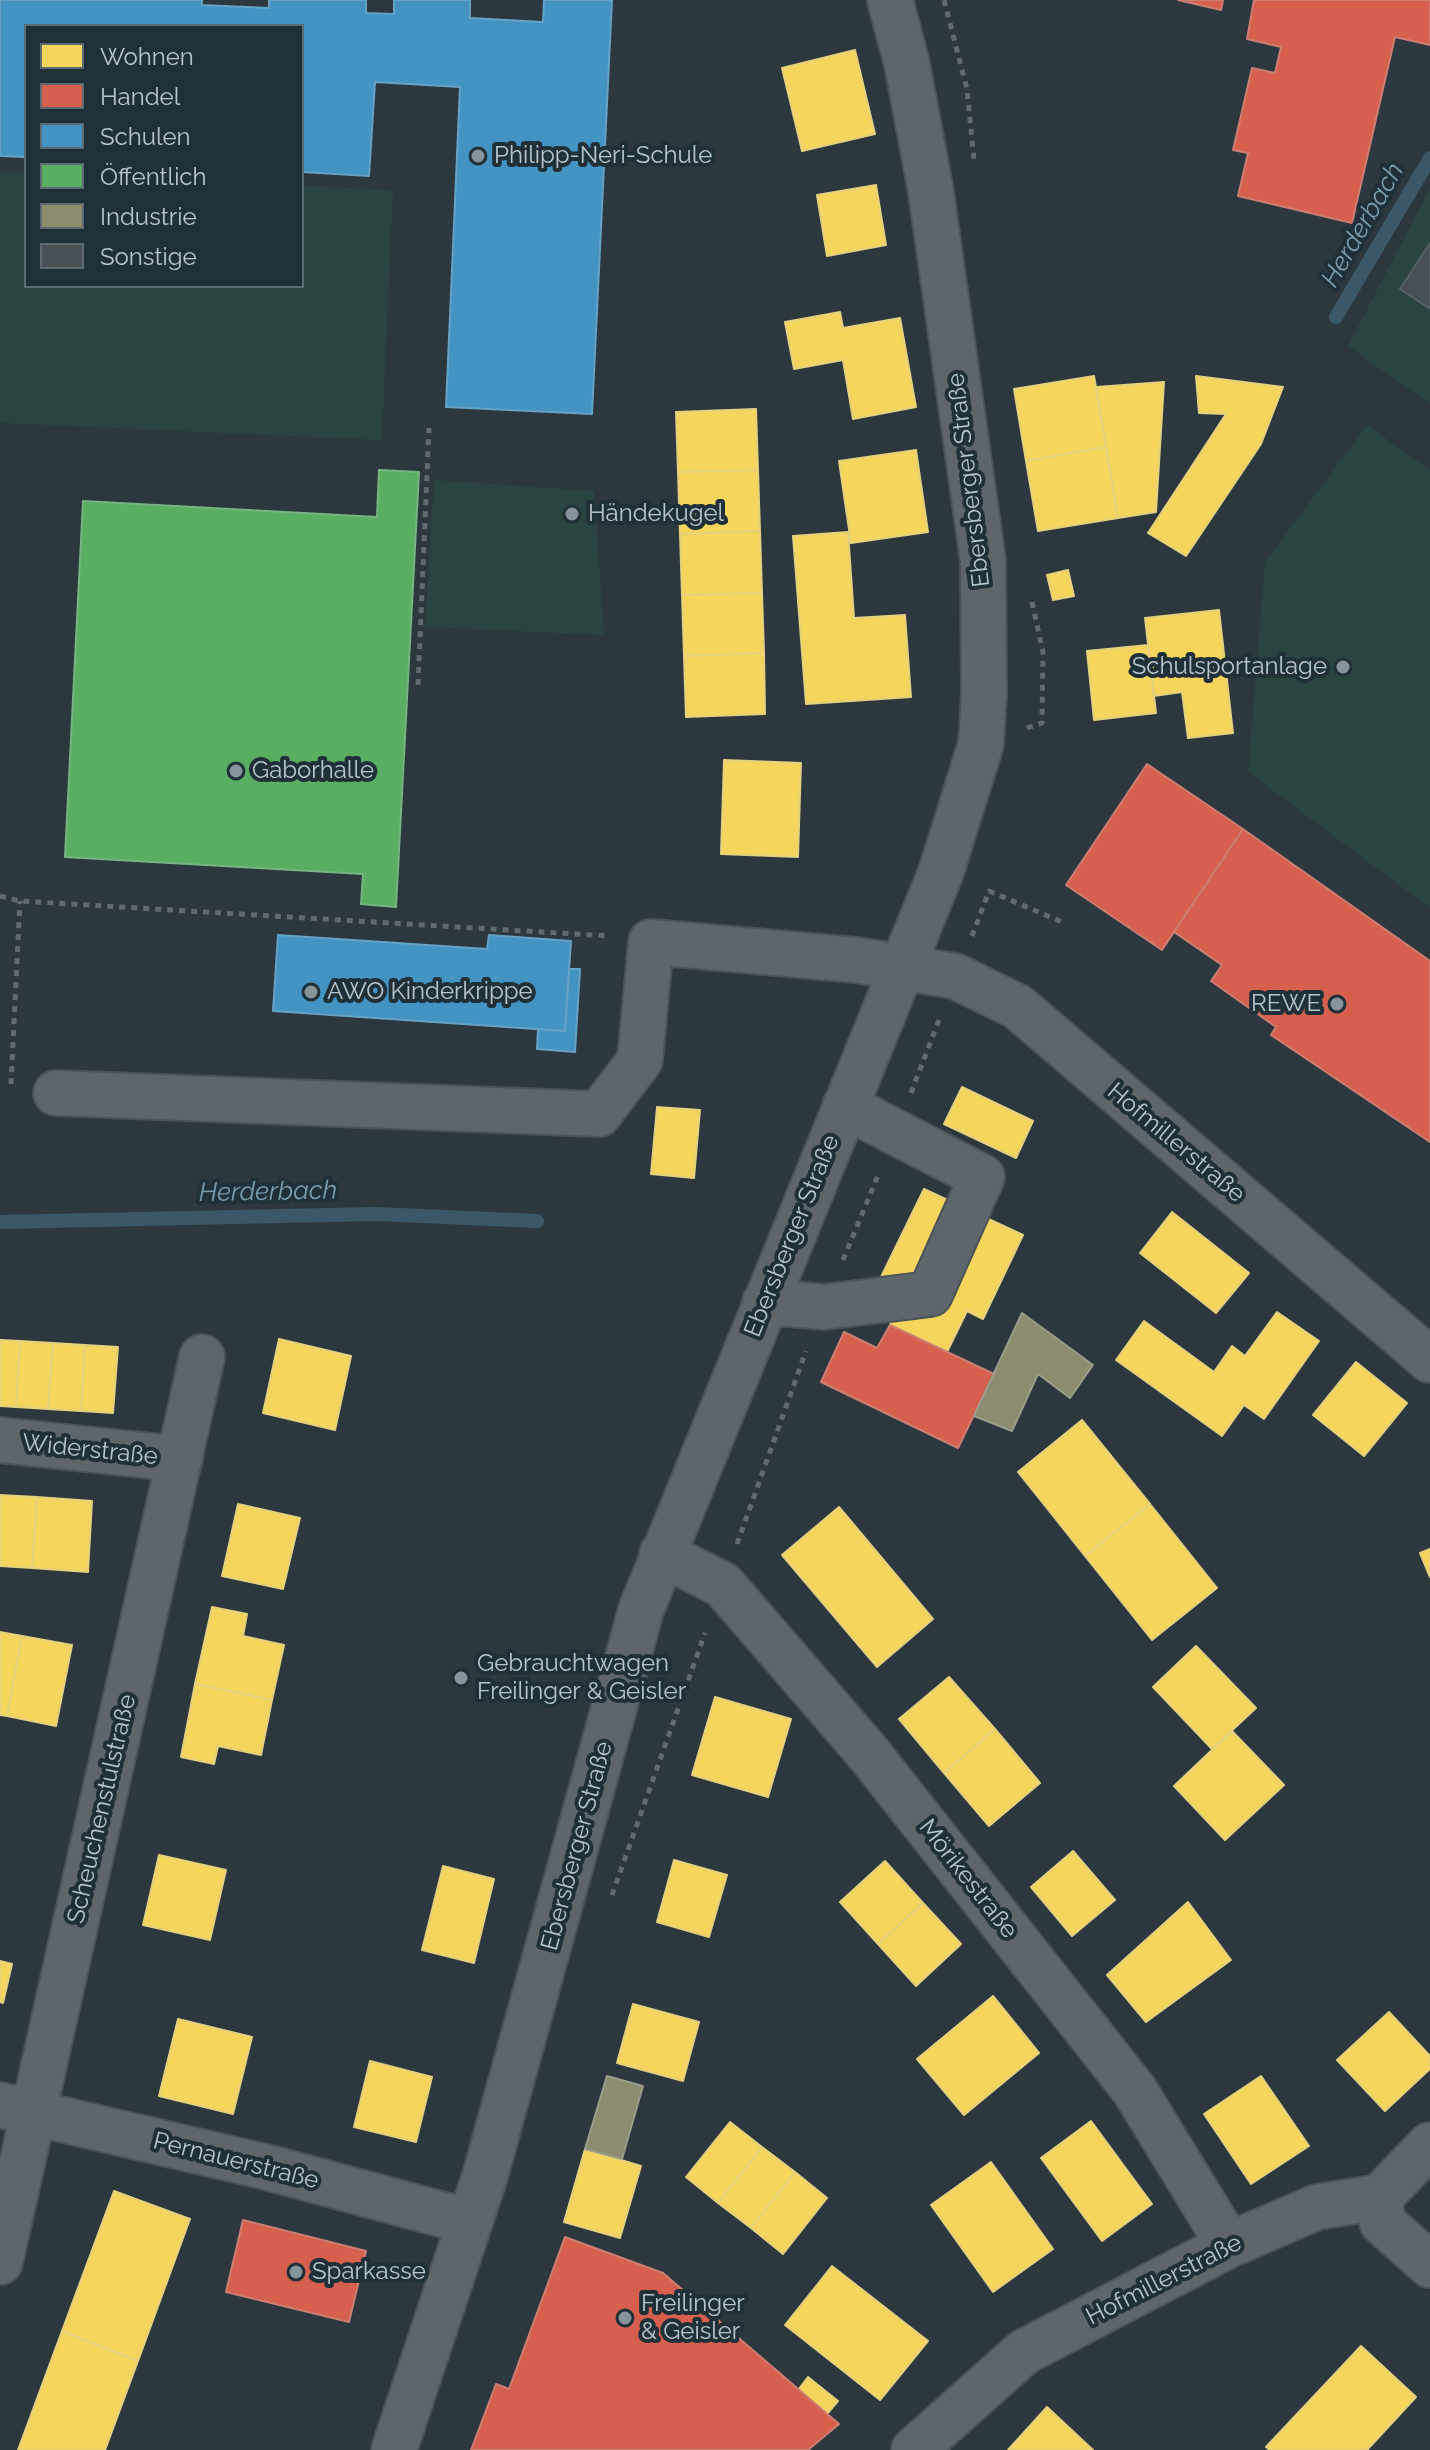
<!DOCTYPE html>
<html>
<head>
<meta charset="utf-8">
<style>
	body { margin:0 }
	#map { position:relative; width:1430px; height:2450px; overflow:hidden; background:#2d383e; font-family:Raleway,sans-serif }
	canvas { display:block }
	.legend { position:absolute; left:24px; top:24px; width:280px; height:264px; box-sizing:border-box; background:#203039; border:2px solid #5d6c74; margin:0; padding:10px 14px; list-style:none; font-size:24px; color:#b9c5cd }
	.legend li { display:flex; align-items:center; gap:16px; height:40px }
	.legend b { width:40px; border:2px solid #5d6c74 }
</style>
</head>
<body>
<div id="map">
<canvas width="1430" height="2450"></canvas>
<ul class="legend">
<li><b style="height:22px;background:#f6d55c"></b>Wohnen</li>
<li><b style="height:22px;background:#d6604d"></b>Handel</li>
<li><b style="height:22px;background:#4393c3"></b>Schulen</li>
<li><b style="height:22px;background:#5aae61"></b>Öffentlich</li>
<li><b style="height:22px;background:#8c8c6e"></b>Industrie</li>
<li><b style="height:22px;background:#475055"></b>Sonstige</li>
</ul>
</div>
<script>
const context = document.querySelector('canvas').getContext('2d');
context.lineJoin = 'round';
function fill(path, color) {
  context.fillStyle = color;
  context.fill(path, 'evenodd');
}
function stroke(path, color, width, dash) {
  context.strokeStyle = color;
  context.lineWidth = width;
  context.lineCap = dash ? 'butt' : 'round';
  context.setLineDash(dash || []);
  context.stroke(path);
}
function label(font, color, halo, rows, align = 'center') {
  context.font = font + ' Raleway,sans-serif';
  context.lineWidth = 8;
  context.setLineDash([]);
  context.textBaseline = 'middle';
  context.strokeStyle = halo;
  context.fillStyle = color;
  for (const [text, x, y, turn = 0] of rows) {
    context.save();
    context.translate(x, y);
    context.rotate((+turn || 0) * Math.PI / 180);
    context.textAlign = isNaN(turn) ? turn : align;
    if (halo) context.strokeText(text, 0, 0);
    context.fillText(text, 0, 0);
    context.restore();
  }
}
fill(new Path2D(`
	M0,172L26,173V286H302V186L393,190L382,440L0,423Z
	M1430,188V404L1348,346Z
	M1367,425L1430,470V908L1248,772L1265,562Z
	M434,480L594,491L604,635L425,627Z`), '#2a4442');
const homes = new Path2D(`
	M855,50L875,134L802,151L782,68Z
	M876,185L886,245L827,256L817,195Z
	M840,312L843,328L900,318L916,407L853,419L843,360L794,369L785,322Z
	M1094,376L1106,447L1026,461L1014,389Z
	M1196,376L1283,387L1261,444L1186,556L1148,533L1226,414L1199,413Z
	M1164,382L1156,512L1118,518L1096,387Z
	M756,409L758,470L678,472L676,412Z
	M1106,447L1118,518L1038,531L1026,461Z
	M916,450L928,532L851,543L839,461Z
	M758,470L760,531L680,534L678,472Z
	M760,531L762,593L682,595L680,534Z
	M848,532L854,618L905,615L911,697L806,704L793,536Z
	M1068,570L1074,596L1053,600L1047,575Z
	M762,593L764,653L684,656L682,595Z
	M1219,610L1233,733L1188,738L1182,692L1154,696L1145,618Z
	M1148,645L1156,713L1094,720L1087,651Z
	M764,653L765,714L686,717L684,656Z
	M724,760L801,763L798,857L721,854Z
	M962,1087L1033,1121L1016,1158L944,1124Z
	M657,1107L700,1110L694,1178L651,1174Z
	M924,1189L1023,1235L983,1319L967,1311L947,1352L890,1325L906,1289L881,1277Z
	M1172,1212L1249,1273L1216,1313L1140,1253Z
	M1277,1312L1319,1341L1264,1419L1244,1405L1222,1436L1116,1360L1144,1321L1214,1372L1232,1346L1245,1356Z
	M279,1339L351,1356L335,1430L263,1413Z
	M0,1340L20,1341L16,1407L0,1406Z
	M20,1341L53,1343L48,1409L16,1407Z
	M53,1343L85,1345L81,1411L48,1409Z
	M85,1345L118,1347L113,1413L81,1411Z
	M1356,1362L1407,1403L1364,1456L1313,1415Z
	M1082,1420L1150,1504L1085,1556L1018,1472Z
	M0,1495L37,1497L32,1568L0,1566Z
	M37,1497L92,1501L88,1572L32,1568Z
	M238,1504L300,1518L283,1589L222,1576Z
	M1150,1504L1217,1588L1152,1640L1085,1556Z
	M839,1507L933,1619L877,1667L782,1555Z
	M1430,1549V1577L1420,1553Z
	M212,1607L247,1614L243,1636L284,1645L272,1700L195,1684Z
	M0,1632L22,1636L7,1716L0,1715Z
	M22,1636L72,1645L56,1726L7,1716Z
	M1196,1646L1256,1708L1212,1749L1153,1687Z
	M949,1677L995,1729L944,1773L899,1719Z
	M195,1684L272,1700L261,1755L218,1746L214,1764L181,1757Z
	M715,1697L791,1719L768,1797L692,1775Z
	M995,1729L1040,1783L989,1826L944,1773Z
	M1232,1731L1284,1785L1225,1840L1174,1786Z
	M1073,1851L1115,1900L1072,1936L1031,1887Z
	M159,1855L226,1870L210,1940L143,1925Z
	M674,1860L727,1875L709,1937L657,1922Z
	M885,1861L923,1903L878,1944L840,1902Z
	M443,1866L494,1879L474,1963L422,1950Z
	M1188,1902L1231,1960L1146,2022L1107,1975Z
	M923,1903L961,1944L916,1986L878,1944Z
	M0,1961L12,1964L3,2003L0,2002Z
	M993,1996L1039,2053L964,2115L917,2059Z
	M633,2004L699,2022L683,2081L617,2063Z
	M1389,2012L1430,2056V2069L1385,2111L1337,2060Z
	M178,2019L252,2037L233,2114L159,2096Z
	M370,2061L432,2077L416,2142L354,2127Z
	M1261,2076L1309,2146L1251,2184L1204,2114Z
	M1091,2121L1152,2204L1102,2241L1041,2158Z
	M730,2122L762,2147L718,2203L686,2177Z
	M762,2147L795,2172L751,2228L718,2203Z
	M585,2149L641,2166L620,2238L564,2222Z
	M991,2162L1053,2249L993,2292L931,2205Z
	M795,2172L827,2198L783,2254L751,2228Z
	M114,2191L190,2219L138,2361L62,2331Z
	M832,2266L928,2341L880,2400L785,2325Z
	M62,2331L138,2361L105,2450H18Z
	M1361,2346L1416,2397L1367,2450H1270L1266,2447Z
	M808,2377L838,2401L827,2414L798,2390Z
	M1047,2407L1093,2450H1008Z`);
fill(homes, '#f6d55c');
stroke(homes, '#e4d07e', 2);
const shops = new Path2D(`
	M1178,0H1223L1221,10Z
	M1254,0H1430V45L1395,37L1352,223L1238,196L1248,153L1233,150L1252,68L1275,73L1281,47L1247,39Z
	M1147,764L1243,829L1162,950L1066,885Z
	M1243,829L1430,961V1142L1271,1035L1276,1027L1211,981L1222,965L1174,932Z
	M890,1325L994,1374L958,1448L821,1382L844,1332L877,1348Z
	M243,2220L366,2251L349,2322L226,2292Z
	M565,2237L663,2273L839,2424L808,2450H471L496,2384L509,2389Z`);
fill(shops, '#d6604d');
stroke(shops, '#cd7e73', 2);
const schools = new Path2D(`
	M0,0H202V5L269,8V0H366V13L394,14V0H470V18L543,22L544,0H612L592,414L446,407L460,87L375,82L369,176L302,172V26H26V157L0,156Z
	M278,935L487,949L489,935L571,941L565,1031L273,1011Z
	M569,969H580L575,1052L537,1049L538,1029L565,1031Z`);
fill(schools, '#4393c3');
stroke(schools, '#66a2c6', 2);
const public = new Path2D(`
	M379,470L419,472L396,907L361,904L363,874L65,857L83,501L377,517Z`);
fill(public, '#5aae61');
stroke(public, '#76b581', 2);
const industry = new Path2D(`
	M1022,1313L1093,1365L1070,1398L1038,1374L1012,1431L974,1416Z
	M607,2076L643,2086L622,2159L585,2149Z`);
fill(industry, '#8c8c6e');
stroke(industry, '#9a9d8a', 2);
stroke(new Path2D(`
	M1336,317L1430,158
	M0,1222L376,1214L537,1221`), '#3c5868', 14);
const building = new Path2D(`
	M1430,243V309L1400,289Z`);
fill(building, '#475055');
stroke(building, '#566065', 2);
const minor = new Path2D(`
	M56,1093L599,1114L640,1060L651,942L856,960L955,976L1018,1007L1430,1360
	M765,1302L824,1307L930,1294L982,1177L845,1106
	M0,1440L180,1459
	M662,1554L723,1585L869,1754L1135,2091L1229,2245
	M0,2105L266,2167L470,2222
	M1380,2197L1382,2222L1430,2265
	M0,2262L202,1357
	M394,2450L485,2176L641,1610L941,872L981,744L984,695L983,561L931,192L907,64L890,0
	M914,2450L1024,2352L1229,2245L1317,2207L1380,2197L1430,2145`);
stroke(minor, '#4c5358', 48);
stroke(new Path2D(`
	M944,0L967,89L974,160
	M418,685L429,428
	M1027,728L1042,723L1043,652L1031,598
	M0,896L20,901L609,936
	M972,936L989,891L1062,922
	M11,1084L20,901
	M911,1093L940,1017
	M843,1260L879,1173
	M737,1544L806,1351
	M612,1895L705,1633`), '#626a6e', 5, [6, 6]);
stroke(minor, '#5e666b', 44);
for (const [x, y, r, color] of [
	[478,156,8,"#88949b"],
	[572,514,8,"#88949b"],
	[1343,667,8,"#88949b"],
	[236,771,8,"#88949b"],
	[311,992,8,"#88949b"],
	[1337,1004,8,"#88949b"],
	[461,1678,8,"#88949b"],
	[296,2272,8,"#88949b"],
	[625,2318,8,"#88949b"]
]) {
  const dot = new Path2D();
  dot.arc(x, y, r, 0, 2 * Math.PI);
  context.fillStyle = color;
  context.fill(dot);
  stroke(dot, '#203039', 3);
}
label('24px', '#b9c5cd', '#203039', [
	["Philipp-Neri-Schule",494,156],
	["Händekugel",588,514],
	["Schulsportanlage",1327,667,"right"],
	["Gaborhalle",252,771],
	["AWO Kinderkrippe",327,992],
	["REWE",1321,1004,"right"],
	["Gebrauchtwagen",477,1664],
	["Freilinger & Geisler",477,1692],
	["Sparkasse",312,2272],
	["Freilinger",641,2304],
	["& Geisler",641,2332]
], 'left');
label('24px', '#b9c5cd', '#203039', [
	["Ebersberger Straße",969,480,-97],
	["Hofmillerstraße",1176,1143,40],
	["Ebersberger Straße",792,1236,-68],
	["Widerstraße",90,1450,6],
	["Scheuchenstulstraße",102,1809,-77],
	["Ebersberger Straße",577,1846,-75],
	["Mörikestraße",968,1879,52],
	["Pernauerstraße",236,2161,14],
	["Hofmillerstraße",1164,2280,-27]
]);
label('italic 26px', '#7a9daf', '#203039', [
	["Herderbach",1363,225,-60],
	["Herderbach",268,1192,-1]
]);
</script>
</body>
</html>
